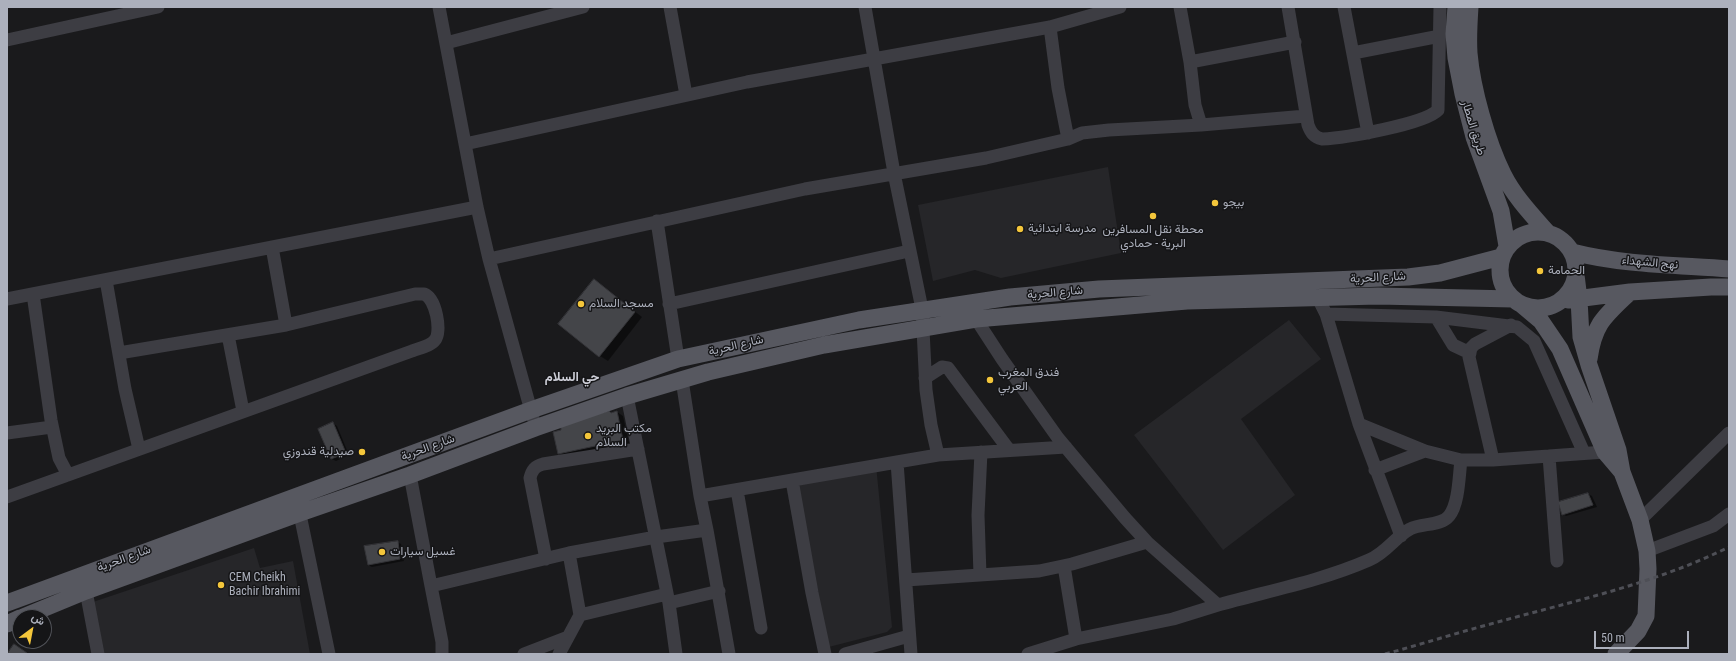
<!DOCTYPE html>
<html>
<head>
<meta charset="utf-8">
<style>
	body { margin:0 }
	#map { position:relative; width:1736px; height:661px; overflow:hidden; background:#1a1a1c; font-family:"Roboto Condensed",Vazirmatn,sans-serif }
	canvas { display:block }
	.frame { position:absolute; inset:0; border:8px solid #acb0bc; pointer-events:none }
	.north { position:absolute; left:12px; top:609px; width:40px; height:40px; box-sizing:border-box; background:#151517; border:1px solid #515359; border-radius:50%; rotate:32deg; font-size:11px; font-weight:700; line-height:16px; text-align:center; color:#acb0bc }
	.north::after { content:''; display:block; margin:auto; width:14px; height:18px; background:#f4c63b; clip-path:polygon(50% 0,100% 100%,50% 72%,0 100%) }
	.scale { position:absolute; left:1594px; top:631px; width:95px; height:18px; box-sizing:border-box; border:2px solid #acb0bc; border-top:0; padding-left:5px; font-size:12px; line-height:14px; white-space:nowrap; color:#acb0bc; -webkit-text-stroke:3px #151517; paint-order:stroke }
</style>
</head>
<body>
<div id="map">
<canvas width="1736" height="661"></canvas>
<div class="frame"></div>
<div class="north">ش</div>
<div class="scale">50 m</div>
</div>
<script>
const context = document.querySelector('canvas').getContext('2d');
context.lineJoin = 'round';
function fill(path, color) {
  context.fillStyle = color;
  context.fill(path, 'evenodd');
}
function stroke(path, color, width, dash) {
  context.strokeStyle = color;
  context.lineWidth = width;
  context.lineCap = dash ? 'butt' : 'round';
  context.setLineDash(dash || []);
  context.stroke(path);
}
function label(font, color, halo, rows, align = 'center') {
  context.font = font + ' "Roboto Condensed",Vazirmatn,sans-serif';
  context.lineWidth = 3;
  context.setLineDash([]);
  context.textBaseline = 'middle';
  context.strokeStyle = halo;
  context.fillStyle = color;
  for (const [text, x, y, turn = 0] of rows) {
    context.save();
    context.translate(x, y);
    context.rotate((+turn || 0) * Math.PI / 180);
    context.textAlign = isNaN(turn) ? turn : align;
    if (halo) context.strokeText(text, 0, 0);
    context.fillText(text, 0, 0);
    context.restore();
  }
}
fill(new Path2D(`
	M1108,167L1121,253L1001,278L975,270L933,281L918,205Z
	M1289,320L1321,359L1241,419L1295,495L1223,550L1134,435Z
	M876,465L892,627L887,632L821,649L817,642L785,481Z
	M254,548L260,568L293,561L310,654H103L93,602Z`), '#262629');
fill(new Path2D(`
	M594,280L642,317L608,361L600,356Z
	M617,412L623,416L629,443L565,456L559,453L562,431Z
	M333,423L337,426L349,455L336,461L332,459Z
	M1588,494L1592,496L1597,507L1566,516L1563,514Z
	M397,542L401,544L404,561L372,567L368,565Z`), '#0007');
const building = new Path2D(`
	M594,279L635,312L599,357L558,324Z
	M609,411L611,413L617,411L623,440L558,454L553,432L561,430V424Z
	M333,422L346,453L331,459L318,429Z
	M1588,493L1593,505L1562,515L1558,502Z
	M398,541L400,559L368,565L364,546Z
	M14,644L27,653L26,654H7Z`);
fill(building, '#444549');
stroke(building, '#343438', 1);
stroke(new Path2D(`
	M439,7L477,207L489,259L533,418
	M670,7L686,95
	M865,7L894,173L922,309L926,390L931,425L938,455L1066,447
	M1180,7L1190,62L1195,105L1201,125
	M1288,7L1308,125C1311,133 1314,137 1322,139C1345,138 1425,124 1438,110L1440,7
	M1344,7L1368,133
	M1050,27L1058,88L1068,139
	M7,40L158,7
	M446,43L583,7
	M1353,53L1440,36
	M1190,62L1295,42
	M465,144L747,82L1050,27L1120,7
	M657,221L678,359
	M489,259L805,189L986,158L1068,139L1082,133L1109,130L1201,125L1306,116
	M106,280L125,389L139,449
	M33,294L51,420L59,458L68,475
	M1317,296L1326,314L1359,424L1425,451L1461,460H1493L1605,452
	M7,299L477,207
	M669,304L909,251
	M1326,314L1436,317L1517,327L1534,341L1584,453
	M1436,317L1453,345L1470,353
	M976,319L1002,359L1058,438L1125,518L1147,542L1218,605C1268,591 1321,581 1369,560C1386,553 1395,537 1410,529C1422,523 1441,526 1449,516C1459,504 1459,475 1461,460
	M228,335L243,411
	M119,353L286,325L272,247
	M925,378L942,367L948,368L1009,450
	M682,380L700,496L897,462
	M627,396L669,603L676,654
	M1359,424L1401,536
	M7,433L52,427
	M1549,456L1557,561
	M1493,460L1469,357L1471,348L1475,344L1511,325
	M1375,470L1425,451
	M410,475L431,586L569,553L656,537L707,530L700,496
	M792,480L812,593L825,654
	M737,490L761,628
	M7,497L412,351C419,348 431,346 435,340C442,332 436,298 424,294C422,294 418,294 415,294L286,325
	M298,505L329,654
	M1640,520L1729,433
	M707,530L729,654
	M1647,551L1713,526L1729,514
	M569,553L580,615L667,594
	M546,559L530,478C532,470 535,466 543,464L638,449
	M1064,566L1076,639
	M980,575L978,515L981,452
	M906,580L1039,571L1072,564L1147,542
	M431,586L442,642V654
	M86,591L98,654
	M669,603L719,591
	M524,654L568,637
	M559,654L580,615
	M845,654L909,636
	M911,654L897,462L938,455
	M1028,654L1076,639L1173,619L1218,605`), '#3d3d43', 13);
stroke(new Path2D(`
	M1456,7L1454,34L1456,58L1463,94L1474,137L1501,211L1507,246
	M1470,7C1469,22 1468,38 1469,53C1472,88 1487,142 1503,174C1514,196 1531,214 1547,232
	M1500 270a38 38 0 1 1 76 0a38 38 0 1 1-76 0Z
	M1572,252C1623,265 1677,265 1729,269
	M1576,275L1579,299L1581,337L1589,365L1618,450L1622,472L1640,520L1647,551L1648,569L1646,616L1638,631L1616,654
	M1568,300L1630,292L1711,287H1729
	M1522,305L1541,321L1560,349L1605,452L1622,472
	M1589,359C1594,323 1605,316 1630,292
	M7,603L531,410L678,359L859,320L1010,297L1099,289L1408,277L1440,273L1501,257
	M23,617L86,591L300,513L410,475L535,428L627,396L708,372L824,345L976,319L1187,301L1378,296L1513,299
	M7,624L20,618`), '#575860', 17);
stroke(new Path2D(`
	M1385,654C1419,645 1453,634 1487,625C1569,602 1652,585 1729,547`), '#4e4f56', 3, [5, 4]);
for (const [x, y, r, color] of [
	[1215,203,4,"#f4c63b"],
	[1153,216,4,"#f4c63b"],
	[1020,229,4,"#f4c63b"],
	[1540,271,4,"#f4c63b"],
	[581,304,4,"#f4c63b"],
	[990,380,4,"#f4c63b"],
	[588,436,4,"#f4c63b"],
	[362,452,4,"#f4c63b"],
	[382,552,4,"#f4c63b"],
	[221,585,4,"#f4c63b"]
]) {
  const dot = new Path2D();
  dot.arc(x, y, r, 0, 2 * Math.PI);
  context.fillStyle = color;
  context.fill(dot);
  stroke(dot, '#151517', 1.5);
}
label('12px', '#acb0bc', '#151517', [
	["طريق المطار",1473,128,73],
	["نهج الشهداء",1650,263,5],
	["شارع الحرية",1378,278,-3],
	["شارع الحرية",1055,293,-5],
	["شارع الحرية",736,346,-13],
	["شارع الحرية",428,448,-20],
	["شارع الحرية",124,559,-20]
]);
label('12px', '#acb0bc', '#151517', [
	["بيجو",1223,203],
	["مدرسة ابتدائية",1028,229],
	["محطة نقل المسافرين",1153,230,"center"],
	["البرية - حمادي",1153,244,"center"],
	["الحمامة",1548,271],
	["مسجد السلام",589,304],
	["فندق المغرب",998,373],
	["العربي",998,387],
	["مكتب البريد",596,429],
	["السلام",596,443],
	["صيدلية قندوزي",354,452,"right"],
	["غسيل سيارات",390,552],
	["CEM Cheikh",229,578],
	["Bachir Ibrahimi",229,592]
], 'left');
label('bold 13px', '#cecfd8', '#151517', [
	["حي السلام",572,378]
]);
</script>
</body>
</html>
